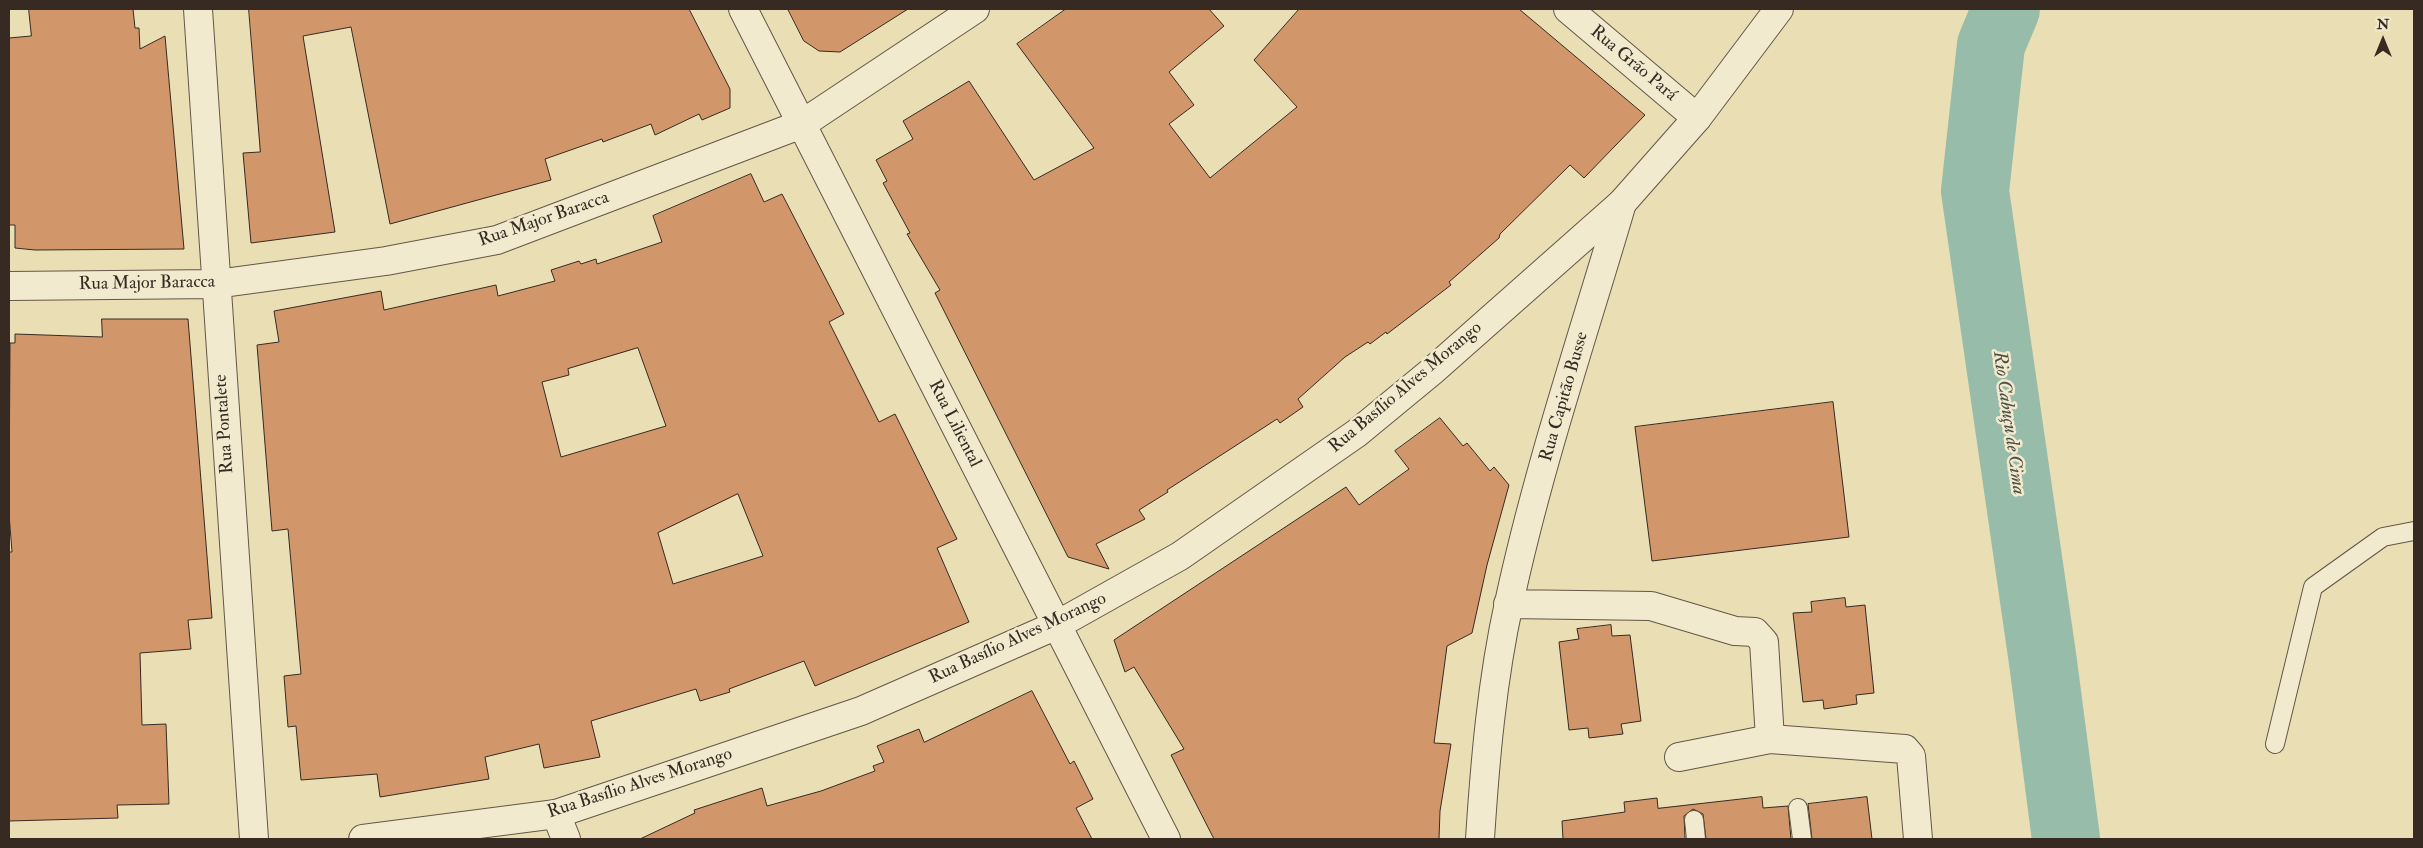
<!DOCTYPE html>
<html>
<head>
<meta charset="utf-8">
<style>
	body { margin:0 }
	#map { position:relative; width:2423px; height:848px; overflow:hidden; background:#eadeb4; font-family:"IM FELL Double Pica",serif }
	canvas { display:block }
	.frame { position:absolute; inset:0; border:10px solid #362a23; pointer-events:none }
	.north { position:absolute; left:2358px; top:15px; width:50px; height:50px; -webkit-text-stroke:4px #f1eace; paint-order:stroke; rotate:0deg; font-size:14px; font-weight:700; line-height:20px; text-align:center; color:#362a23 }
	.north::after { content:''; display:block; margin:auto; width:18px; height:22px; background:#362a23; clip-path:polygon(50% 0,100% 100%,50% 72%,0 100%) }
</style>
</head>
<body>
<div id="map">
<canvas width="2423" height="848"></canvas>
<div class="frame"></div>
<div class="north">N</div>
</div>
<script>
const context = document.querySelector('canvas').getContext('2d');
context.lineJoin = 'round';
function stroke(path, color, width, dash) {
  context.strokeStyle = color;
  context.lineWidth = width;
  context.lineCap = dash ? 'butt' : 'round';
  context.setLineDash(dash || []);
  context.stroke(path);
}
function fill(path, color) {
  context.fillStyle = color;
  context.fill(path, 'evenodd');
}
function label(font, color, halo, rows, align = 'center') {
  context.font = font + ' "IM FELL Double Pica",serif';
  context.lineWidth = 5;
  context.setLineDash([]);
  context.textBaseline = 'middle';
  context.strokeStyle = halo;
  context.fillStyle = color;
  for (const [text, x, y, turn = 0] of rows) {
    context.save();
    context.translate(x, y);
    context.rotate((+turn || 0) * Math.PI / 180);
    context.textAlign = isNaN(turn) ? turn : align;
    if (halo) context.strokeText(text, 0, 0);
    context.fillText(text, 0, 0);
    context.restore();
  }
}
stroke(new Path2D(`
	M2006,9L1991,45L1975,191L2043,662L2066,839`), '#98bcaa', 68);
const building = new Path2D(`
	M29,9H133L135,28H139L140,49L165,36L184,249L35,250L15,248V225H9V38L31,36Z
	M249,9H689L730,89V108L702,120L699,114L655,135L651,124L603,142L602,139L545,159L551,180L390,224L351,27L303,36L335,232L251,243L243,153L260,152Z
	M788,9H908L840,52L819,51L804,41Z
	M1066,9H1209L1224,26L1169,72L1194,105L1169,124L1210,178L1297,107L1254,60L1299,9H1519L1645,115L1584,178L1570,165L1500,234L1499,238L1449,282L1451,285L1387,334L1386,332L1370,344L1368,342L1345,357L1298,399L1303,407L1280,423L1277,419L1167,490L1168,492L1139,510L1145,519L1096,544L1109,569L1068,557L935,293L940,290L907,234L910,233L883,183L887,181L876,160L913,139L903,121L969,81L1034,180L1094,148L1017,44Z
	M751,174L764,202L782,194L844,314L829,322L879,422L895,414L957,539L937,548L969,622L815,686L804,661L729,689L730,692L700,701L696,689L591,721L600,757L544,768L539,744L485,757L489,779L380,797L377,774L301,780L296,726L288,727L284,676L301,674L288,529L272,531L257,345L279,342L274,311L381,291L384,310L496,285L498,296L555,281L551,270L579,261L581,264L596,259L597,264L662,242L653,216ZM638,348L666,426L561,457L542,382L569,375L568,369ZM738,494L763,556L673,584L658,533Z
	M102,319H188L212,618L188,620L191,649L140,653L142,725L166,724L169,804L117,805L118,818L9,821V552H12L9,514L10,343H15V334L102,337Z
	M1833,402L1849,537L1652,561L1635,427Z
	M1440,418L1463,446L1467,443L1490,471L1494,467L1509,485L1487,565L1472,633L1447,646L1434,743L1451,744L1440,811L1439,839H1214L1171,755L1184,749L1134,667L1125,672L1114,640L1346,487L1359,505L1409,469L1395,451Z
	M1845,598L1846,607L1865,605L1874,693L1856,695L1857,704L1824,709L1823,700L1803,702L1793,613L1812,612L1811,602Z
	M1611,625L1612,636L1630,635L1641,721L1621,724L1623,734L1589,738L1588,728L1569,730L1559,642L1579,639L1577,629Z
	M1032,691L1070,764L1074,761L1093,799L1076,808L1092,839H640L695,813L694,810L762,788L767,806L821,791L875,771L873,766L884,762L877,746L919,729L924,742Z
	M1762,797L1763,808L1788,806L1791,839H1706L1703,814L1693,809L1684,816L1685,839H1563L1562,821L1625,812L1624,802L1657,798L1658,808Z
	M1867,797L1872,839H1812L1808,804Z`);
fill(building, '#d1976a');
stroke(building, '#362a23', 1);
const service = new Path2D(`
	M2275,744L2313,587L2383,537L2414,531
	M1798,808L1802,839
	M1694,820L1696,839`);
const minor = new Path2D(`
	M198,9L254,839
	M1568,9L1697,118
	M9,286L216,284L386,261L497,240L802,124L975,9
	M1508,604L1651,606L1735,631L1755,632L1764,642L1770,739
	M1679,757L1770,739L1905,749L1911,756L1918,839
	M556,814L566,839
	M1480,839C1485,761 1492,680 1509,603C1538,468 1583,336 1622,203`);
const tertiary = new Path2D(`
	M743,9L1166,839
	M363,839L556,814L861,711L1057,625L1180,556L1357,433L1431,372L1622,203L1697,118L1779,9`);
stroke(service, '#635747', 20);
stroke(minor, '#635747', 30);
stroke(tertiary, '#635747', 30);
stroke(service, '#f1eace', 18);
stroke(minor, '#f1eace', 28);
stroke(tertiary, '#f1eace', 28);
label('18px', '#362a23', '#f1eace', [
	["Rua Grão Pará",1633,64,40],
	["Rua Major Baracca",544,220,-19],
	["Rua Major Baracca",147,284,-1],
	["Rua Basílio Alves Morango",1406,388,-40],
	["Rua Capitão Busse",1565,397,-74],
	["Rua Pontalete",225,424,-94],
	["Rua Liliental",954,424,63],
	["Rua Basílio Alves Morango",1018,639,-25],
	["Rua Basílio Alves Morango",640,784,-18]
]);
label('italic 19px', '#4e4e45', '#f1eace', [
	["Rio Cabuçu de Cima",2008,423,82]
]);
</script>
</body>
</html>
